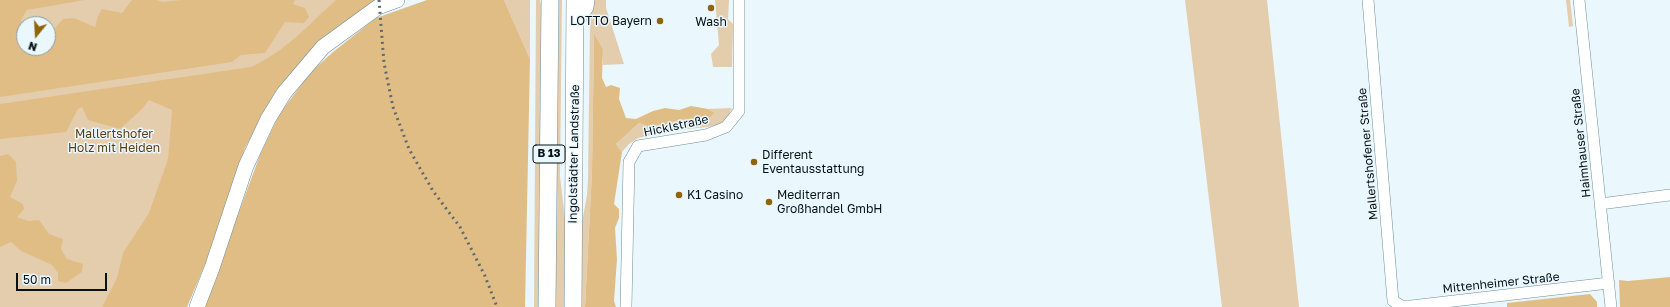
<!DOCTYPE html>
<html>
<head>
<meta charset="utf-8">
<style>
	body { margin:0 }
	#map { position:relative; width:1670px; height:307px; overflow:hidden; background:#eaf7fc; font-family:"Golos Text",sans-serif }
	canvas { display:block }
	.north { position:absolute; left:16px; top:16px; width:40px; height:40px; box-sizing:border-box; background:#eaf7fc; border:1px solid #8f9ba0; border-radius:50%; rotate:198deg; font-size:11px; font-weight:700; line-height:16px; text-align:center; color:#071216 }
	.north::after { content:''; display:block; margin:auto; width:14px; height:18px; background:#8f640b; clip-path:polygon(50% 0,100% 100%,50% 72%,0 100%) }
	.scale { position:absolute; left:16px; top:273px; width:91px; height:18px; box-sizing:border-box; border:2px solid #071216; border-top:0; padding-left:5px; font-size:12px; line-height:14px; white-space:nowrap; color:#071216; -webkit-text-stroke:3px #eaf7fc; paint-order:stroke }
</style>
</head>
<body>
<div id="map">
<canvas width="1670" height="307"></canvas>
<div class="north">N</div>
<div class="scale">50 m</div>
</div>
<script>
const context = document.querySelector('canvas').getContext('2d');
context.lineJoin = 'round';
function fill(path, color) {
  context.fillStyle = color;
  context.fill(path, 'evenodd');
}
function stroke(path, color, width, dash) {
  context.strokeStyle = color;
  context.lineWidth = width;
  context.lineCap = dash ? 'butt' : 'round';
  context.setLineDash(dash || []);
  context.stroke(path);
}
function label(font, color, halo, rows, align = 'center') {
  context.font = font + ' "Golos Text",sans-serif';
  context.lineWidth = 3;
  context.setLineDash([]);
  context.textBaseline = 'middle';
  context.strokeStyle = halo;
  context.fillStyle = color;
  for (const [text, x, y, turn = 0] of rows) {
    context.save();
    context.translate(x, y);
    context.rotate((+turn || 0) * Math.PI / 180);
    context.textAlign = isNaN(turn) ? turn : align;
    if (halo) context.strokeText(text, 0, 0);
    context.fillText(text, 0, 0);
    context.restore();
  }
}
fill(new Path2D(`
	M0,0H352L262,94L180,307H0ZM24,24H48V48H24Z
	M504,0H530V59Z
	M536,0H540L542,9L541,307H534Z
	M559,0H562L560,176L565,219V307H555Z
	M592,0H606V8L624,64L603,65V49L594,35L592,171L585,307H581L582,222L587,195L588,179L590,25Z
	M715,0H729L728,19L733,24L732,67H713L711,54L719,45Z
	M1185,0H1267L1299,307H1222Z
	M1566,0H1570L1573,26L1569,27Z
	M732,108L728,117L721,124L707,127L669,131L638,138L629,144L622,152L616,144L639,123L648,126L666,124L681,119H708L715,113L708,109Z`), '#e4cdad');
fill(new Path2D(`
	M0,0H85L27,10L21,20L24,25V48H48V29L55,28L63,19L74,18L95,27L98,16L102,9L122,13L132,0H157L162,2L181,0H295L293,4L305,8L309,17L304,23L285,22L265,53L241,55L232,62L0,97Z
	M336,0H375L376,3L320,40L277,89L245,148L205,265L187,307H102L117,278L123,253L149,213L168,159L172,110L149,100L142,109L120,129L88,120L82,107L78,109L66,132L0,139V104L251,67C286,51 308,25 336,0Z
	M427,0H504L530,59L525,307H204L260,155L280,113L312,71L333,52L376,18Z
	M594,34L603,49L602,78L606,87L611,85L620,88L619,99L626,118L636,119L653,111L665,108L679,110L691,106L708,109L715,113L708,119H681L666,124L648,126L639,123L616,144L622,152L614,204L619,209V218L615,228L617,259L614,301L616,307H585L592,171Z
	M8,154L16,162L17,181L10,197L23,204L24,209L17,217L28,221L39,220L49,234L63,239L61,249L67,259L83,264L82,272L66,283L58,281V273L52,265L21,251L11,242L0,247V156Z
	M1670,277V307H1620L1619,280L1628,281Z
	M1590,294L1597,302V307H1507V303Z`), '#e1bd86');
const street = new Path2D(`
	M1368,0L1393,301L1402,306H1411L1609,283
	M1579,0L1611,307
	M1600,204L1670,195
	M626,307L629,162L638,146L706,135L726,127L739,111V0`);
const secondary = new Path2D(`
	M575,22L586,7L587,0
	M197,307L212,268L246,166L268,119L284,93L323,47L378,7L397,0`);
const primary = new Path2D(`
	M547,307L550,0
	M573,307L575,0`);
stroke(street, '#6f8d98', 12);
stroke(secondary, '#6f8d98', 16);
stroke(primary, '#6f8d98', 18);
stroke(street, '#fff', 11);
stroke(secondary, '#fff', 15);
stroke(primary, '#fff', 17);
stroke(new Path2D(`
	M379,0L384,63L393,107L409,149L433,191L460,227L485,276L497,307`), '#5f6b6f', 3, [2, 4]);
for (const [x, y, r, color] of [
	[711,8,4,"#8f640b"],
	[660,21,4,"#8f640b"],
	[754,162,4,"#8f640b"],
	[679,195,4,"#8f640b"],
	[769,202,4,"#8f640b"]
]) {
  const dot = new Path2D();
  dot.arc(x, y, r, 0, 2 * Math.PI);
  context.fillStyle = color;
  context.fill(dot);
  stroke(dot, '#eaf7fc', 1.5);
}
for (const [x, y, w] of [
	[549,154,32]
]) {
  const box = new Path2D();
  box.roundRect(x - w / 2, y - 9, w, 18, 3);
  context.fillStyle = '#eaf7fc';
  context.fill(box);
  stroke(box, '#071216', 1);
}
label('bold 11px', '#071216', null, [
	["B 13",549,154]
]);
label('12px', '#071216', '#eaf7fc', [
	["LOTTO Bayern",652,21,"right"],
	["Wash",711,22,"center"],
	["Different",762,155],
	["Eventausstattung",762,169],
	["K1 Casino",687,195],
	["Mediterran",777,195],
	["Großhandel GmbH",777,209]
], 'left');
label('12px', '#071216', '#eaf7fc', [
	["Hicklstraße",676,126,-12],
	["Haimhauser Straße",1581,143,-96],
	["Ingolstädter Landstraße",574,154,-89],
	["Mallertshofener Straße",1368,154,-95],
	["Mittenheimer Straße",1501,283,-6]
]);
label('12px', '#563d12', '#eaf7fc', [
	["Mallertshofer",114,134],
	["Holz mit Heiden",114,148]
]);
</script>
</body>
</html>
